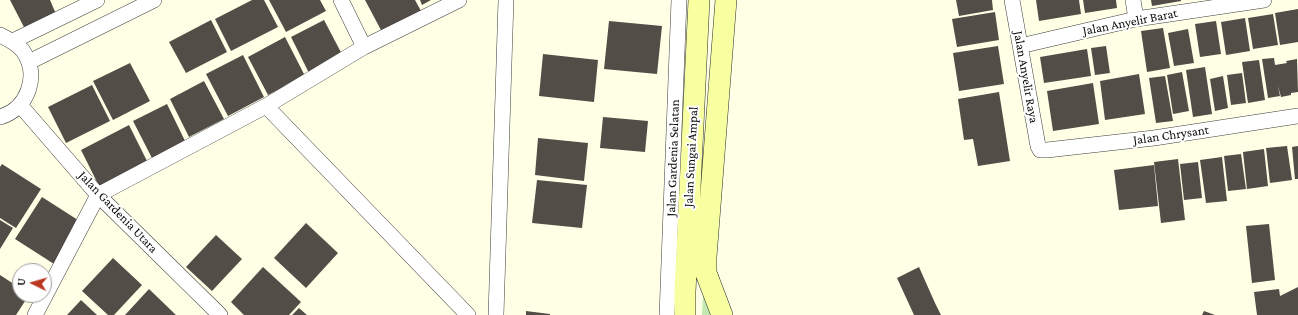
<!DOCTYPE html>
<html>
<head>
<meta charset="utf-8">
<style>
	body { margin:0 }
	#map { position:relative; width:1298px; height:315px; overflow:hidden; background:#ffffe6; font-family:"Crimson Pro",serif }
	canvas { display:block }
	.north { position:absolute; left:12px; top:263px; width:40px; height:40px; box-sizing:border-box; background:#fff; border:1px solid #9d9d9d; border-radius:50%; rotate:275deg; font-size:11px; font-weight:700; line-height:16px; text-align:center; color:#0a0a0a }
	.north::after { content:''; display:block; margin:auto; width:14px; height:18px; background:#ba3821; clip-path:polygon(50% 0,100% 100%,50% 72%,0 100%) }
</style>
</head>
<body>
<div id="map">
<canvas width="1298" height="315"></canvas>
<div class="north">U</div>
</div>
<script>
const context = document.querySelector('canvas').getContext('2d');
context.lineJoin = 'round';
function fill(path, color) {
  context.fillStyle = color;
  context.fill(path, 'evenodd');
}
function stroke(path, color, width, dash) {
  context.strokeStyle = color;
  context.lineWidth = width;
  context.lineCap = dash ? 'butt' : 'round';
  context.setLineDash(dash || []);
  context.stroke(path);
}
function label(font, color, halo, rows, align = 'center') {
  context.font = font + ' "Crimson Pro",serif';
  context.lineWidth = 4;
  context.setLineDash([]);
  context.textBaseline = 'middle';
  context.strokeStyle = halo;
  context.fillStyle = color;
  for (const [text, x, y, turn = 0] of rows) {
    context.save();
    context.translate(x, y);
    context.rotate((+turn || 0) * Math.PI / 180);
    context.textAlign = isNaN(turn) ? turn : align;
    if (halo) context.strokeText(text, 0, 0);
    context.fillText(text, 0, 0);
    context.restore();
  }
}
fill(new Path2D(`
	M704,276L719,315H702Z`), '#c3e9b1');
fill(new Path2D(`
	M10,0H50L56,14L26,31Z
	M252,0H264L278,27L231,51L215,19Z
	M269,0H320L326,11L286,32Z
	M365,0H415L421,11L382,32Z
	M420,0H431L422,5Z
	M956,0H992L993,10L959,16Z
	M1036,0H1079L1081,14L1039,21Z
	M1083,0H1116L1117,8L1085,13Z
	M1151,0H1181V1L1152,6Z
	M1298,9V42L1280,45L1275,13Z
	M995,12L999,40L957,47L952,19Z
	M1273,14L1278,45L1253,49L1248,18Z
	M1245,18L1250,51L1226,55L1221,22Z
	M211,20L227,52L186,73L169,42Z
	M324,20L344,58L310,75L291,37Z
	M609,21L662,26L657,74L604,69Z
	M1216,21L1221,54L1200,57L1195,24Z
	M1163,28L1170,68L1147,72L1141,31Z
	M1188,29L1194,63L1174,66L1168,33Z
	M285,37L305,76L268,95L248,57Z
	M998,46L1004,84L959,91L953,53Z
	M1106,46L1110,73L1095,75L1091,48Z
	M1087,49L1091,76L1044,83L1040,57Z
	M543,54L598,60L594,102L539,96Z
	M243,55L264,97L228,116L206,74Z
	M1274,58L1275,65L1287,63L1286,61L1297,59L1298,92L1291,93V95L1281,97L1278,86L1280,96L1268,98L1262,59Z
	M1259,60L1265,100L1248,103L1242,62Z
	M130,63L150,101L113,120L93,81Z
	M1205,67L1212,114L1193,117L1186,70Z
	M1182,72L1189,111L1173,114L1167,75Z
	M1242,73L1246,103L1231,105L1227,75Z
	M1139,74L1145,114L1105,120L1100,81Z
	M1165,76L1173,121L1156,123L1149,78Z
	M1223,76L1228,108L1215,111L1210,79Z
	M204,81L224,119L189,137L170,99Z
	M1093,83L1099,124L1053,131L1047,91Z
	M92,85L110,121L66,143L48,107Z
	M999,92L1010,161L978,166L973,139L964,140L958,99Z
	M167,104L187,145L154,162L133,121Z
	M603,117L648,121L645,152L600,148Z
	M129,125L149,165L101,190L81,150Z
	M538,138L588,143L584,181L535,175Z
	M1287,146L1292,180L1270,183L1266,148Z
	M1298,146V179H1295L1292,147Z
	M1264,149L1268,186L1247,189L1243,152Z
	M1241,154L1246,189L1228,191L1224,156Z
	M1222,157L1227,201L1206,203L1200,160Z
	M1178,159L1185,220L1161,223L1154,162Z
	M1198,162L1202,198L1184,200L1180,164Z
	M2,164L41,189L16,228L0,218V167Z
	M1154,165L1158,206L1119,210L1114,170Z
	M537,180L587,185L582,228L532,223Z
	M42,197L81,222L54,264L15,239Z
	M0,220L13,228L0,249Z
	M306,223L338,253L306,288L274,258Z
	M1269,224L1275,280L1252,283L1246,226Z
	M216,235L242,259L212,291L186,267Z
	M113,258L142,285L114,315H108L82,291Z
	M263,267L301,302L289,315H244L231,302Z
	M919,267L935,303L941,315H914L897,278Z
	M0,275L20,288V295H29L16,315H0Z
	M1298,287V315H1257L1254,292L1279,289L1280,296Z
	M149,289L176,315H125Z
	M81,300L97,315H67Z
	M299,308L307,315H292Z
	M526,311L550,314V315H526Z
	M1204,311L1215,315H1202Z`), '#524d46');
const street = new Path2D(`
	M341,0L364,47
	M1012,0L1038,146L1040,150H1047L1154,138L1298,116
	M1133,0L1136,19
	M0,35C8,39 17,43 23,51C40,75 28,109 0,117
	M13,41L97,0
	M1020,46L1136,19L1264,0
	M29,62L154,0
	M20,105L98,195L220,315
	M266,106L468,315
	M35,315L98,195L266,106L364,47L459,0
	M496,315L506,0
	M667,315L679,0`);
const secondary = new Path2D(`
	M685,315V292L699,0
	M722,315L706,273V257L726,0`);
stroke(street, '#3d3d3d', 16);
stroke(secondary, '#2c2c2c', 22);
stroke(street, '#fff', 15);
stroke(secondary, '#f7ffa1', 21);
label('13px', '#0a0a0a', '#fff', [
	["Jalan Anyelir Barat",1130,22,-11],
	["Jalan Anyelir Raya",1026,77,80],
	["Jalan Chrysant",1171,135,-8],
	["Jalan Sungai Ampal",691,157,-87],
	["Jalan Gardenia Selatan",673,158,-88],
	["Jalan Gardenia Utara",118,212,46]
]);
</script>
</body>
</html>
